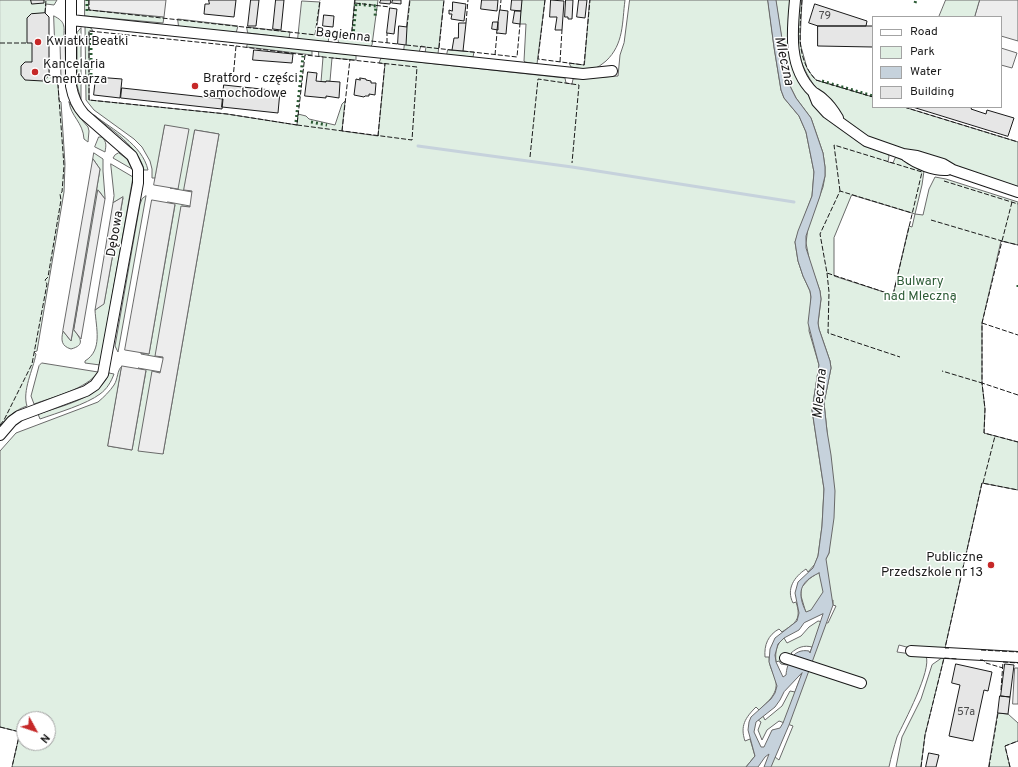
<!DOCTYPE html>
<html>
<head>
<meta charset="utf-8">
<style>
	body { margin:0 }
	#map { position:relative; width:1018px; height:767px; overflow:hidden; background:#fff; font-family:Overpass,sans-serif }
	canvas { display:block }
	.legend { position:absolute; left:872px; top:16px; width:130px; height:92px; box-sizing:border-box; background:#fff; border:1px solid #a3a3a3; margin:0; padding:5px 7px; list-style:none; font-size:12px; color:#1a1a1a }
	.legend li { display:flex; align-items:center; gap:8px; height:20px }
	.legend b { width:20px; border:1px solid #a3a3a3 }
	.north { position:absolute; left:16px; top:711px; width:40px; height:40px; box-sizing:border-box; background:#fff; border:1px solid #a3a3a3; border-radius:50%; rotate:130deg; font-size:11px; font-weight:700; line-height:16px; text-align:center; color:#1a1a1a }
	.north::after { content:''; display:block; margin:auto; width:14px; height:18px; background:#c62828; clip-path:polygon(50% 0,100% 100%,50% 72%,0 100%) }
</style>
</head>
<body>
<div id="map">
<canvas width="1018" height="767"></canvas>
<ul class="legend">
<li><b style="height:5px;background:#fff"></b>Road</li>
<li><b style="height:11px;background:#e0efe3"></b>Park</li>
<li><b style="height:11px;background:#c6d2dc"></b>Water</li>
<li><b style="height:11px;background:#e6e6e6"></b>Building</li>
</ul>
<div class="north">N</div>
</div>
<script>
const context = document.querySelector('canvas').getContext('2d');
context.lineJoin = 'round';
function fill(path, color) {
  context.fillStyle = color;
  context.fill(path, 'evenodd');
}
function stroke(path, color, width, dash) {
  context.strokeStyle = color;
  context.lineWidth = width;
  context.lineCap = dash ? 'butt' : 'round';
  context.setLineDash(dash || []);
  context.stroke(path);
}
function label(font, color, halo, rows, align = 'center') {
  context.font = font + ' Overpass,sans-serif';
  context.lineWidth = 3;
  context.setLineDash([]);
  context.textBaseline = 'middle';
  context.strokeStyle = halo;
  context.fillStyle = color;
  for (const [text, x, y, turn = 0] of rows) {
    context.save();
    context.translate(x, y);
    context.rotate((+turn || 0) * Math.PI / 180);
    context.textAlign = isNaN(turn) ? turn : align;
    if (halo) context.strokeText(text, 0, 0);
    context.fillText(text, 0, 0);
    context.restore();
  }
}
const green = new Path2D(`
	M0,0H57L54,5L46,4L45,13L48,22L49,75L58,85L59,100L61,102L65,164L64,192L37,351L34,352L36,354C33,370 22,391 27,406C15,410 8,417 0,426Z
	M85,0H89L90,10L164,17L163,23L85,16Z
	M355,0H378L372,45L370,47L340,44L338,41V37L351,38Z
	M410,0H444L438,54L425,53L426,47L421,46L419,52L404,51Z
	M522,0H545L537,64L525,62L524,61L526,24H520Z
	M590,0H625C622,23 624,44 606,61C602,64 598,68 592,69C586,70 577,68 571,67L569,63L584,65Z
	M630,0H768L774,47L781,90L784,98L799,116L806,132L814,172L812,196L795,242L798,261L803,276L810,291L811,297L809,331L819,365L812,410L824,489L822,526L818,556L815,564L808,572L806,569C794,577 786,589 793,603L796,602C802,620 795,623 782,632L779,629C768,635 764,645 765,657H769C769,664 771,669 774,675C781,691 770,700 759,710L756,707C745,718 740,726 745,741L750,739L755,756L746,767H12L20,732L0,727V451L16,433L98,402C104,397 110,391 114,385C118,379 117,370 122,366L108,446L132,450L146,371L138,368L161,372H152L163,454L219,134L195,130L185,190L193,191L192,192L170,188L178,189L165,125L156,178H152V169L150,161L142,147L134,139L94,110L86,100L85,26L91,28L93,31H89V100L227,114L297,125L298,114L306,116L309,119L335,125L342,104L345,101L342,131L378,136L385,64L379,63L381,58L565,78L566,83L572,84L573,79L618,76L620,55L624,43ZM24,719H48V743H24Z
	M776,0H791L788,40L790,54L839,127L857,141L881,152L888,154L889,156L888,162L893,163L895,158L897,157L924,171L922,185L915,214L923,215L929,189L935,177L946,179L1018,202V245L1001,241L982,323V383L985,409L984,433L1018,442V490L982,483L945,648L914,649L899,645L897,652L926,656C932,670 904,722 897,737C894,747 891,757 889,767H764L775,757L779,760L793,726L779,721L767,730L762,740L758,730L761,722L758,720L763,716L765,720L782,706L790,691L795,692L812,647C804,645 798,647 791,653L793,655L787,665L781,664L779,661L776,662C775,652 776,644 784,638L787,643L801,636L809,627L818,621L828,623L836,606L833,605V600L806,613L801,596V588L809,579L819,572L829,553L827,431L824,403L831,368L830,361L819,329L818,323L821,299L820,291L810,263L806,243L808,227L823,187L825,176V167L823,153L811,118L796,98L789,84ZM852,195L915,214L912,227L909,226L893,295L834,276V238Z
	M799,0H802L800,43L807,68L811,74L816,80L873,97V107H904L1018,142V187C991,178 964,169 937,160C912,153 886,146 862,134C842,124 807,82 801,60C795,41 798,20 799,0Z
	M946,0H980L975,17H939Z
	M302,1L320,2L316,35L329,36L328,43L298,39Z
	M54,16C66,22 64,26 64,38L60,42H55Z
	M178,19L238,26L236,33L179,27Z
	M247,27L290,32L289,38L248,33Z
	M81,28V100L77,85V33Z
	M248,43L312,50V55L247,47Z
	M448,50L474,52L473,57L447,55Z
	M319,51L356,55V60L332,58L330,81L321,82L323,57L319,56Z
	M69,102L76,113L88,127L89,131L88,142L84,139C83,122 71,117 69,102Z
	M94,115C113,130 142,144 148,170H144C139,147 111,130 94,115Z
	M99,137H102C107,142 106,146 105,152L95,147Z
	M94,153L103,159V171L105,197V199L99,191L74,330C80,338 86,345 71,349C61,346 61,340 63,331L71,341L100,169L93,159Z
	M119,153L127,159L132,169L113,158L115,155Z
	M111,164L133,177L100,365L85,363V361C103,350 96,328 95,310L104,303L123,198L113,203L114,196Z
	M146,196L118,352L115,346L140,204L142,199Z
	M168,202L190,206V207L182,206L156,356L163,357V358L141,354V353L149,354L175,205L167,203Z
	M42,363L98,372C87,389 53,397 34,404L31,396L39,366Z
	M109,373L114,374C111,382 107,389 100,394C87,404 57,413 40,419L38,414C61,406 101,398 109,373Z
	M942,658H944L925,735L921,767H896L902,737L921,699L932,665Z
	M998,713L1008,714L1018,723V741L1005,746L1010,767H989Z`);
fill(green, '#e0efe3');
stroke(green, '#6a6a6a', 1);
const parking = new Path2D(`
	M89,0H166L164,17L89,10Z
	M980,0H1018V41L1001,36V17H975Z
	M65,38L66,82L61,78L60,44Z
	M1001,48L1017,53L1012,68L1001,65Z
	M165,125L189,129L178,189L154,185Z
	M195,130L219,134L163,454L138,451L152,371L160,373L163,359V357L155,356L181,206L190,207V206L192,191L184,190Z
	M93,159L100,169L71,341L63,331Z
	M98,190L105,199L81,339L74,330Z
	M123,197L104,304L95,310L113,203Z
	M152,200L175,204L149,354L125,350Z
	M122,366L146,370L132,450L108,446Z
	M1015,668H1018V704H1013Z`);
fill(parking, '#ededed');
stroke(parking, '#6a6a6a', 1);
const water = new Path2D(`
	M768,0H776L789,84L796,98L811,118L823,153L825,167V176L820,196L806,236V248L820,291L821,299L818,323L819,329L830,361L831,368L824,403L827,431L831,455L835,491L834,518L829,553L826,559L833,605L789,725L771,767H764L769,754L765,757L758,767H746L755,756L748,730L749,722L751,717L771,699L775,693L777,686L769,662L770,649L775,638L797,621L799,613L795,593L798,582L813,568L818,556L822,526L824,489L812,410L819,365L808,323L811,297L810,291L803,276L798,261L795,242L798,231L812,196L814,172L806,132L799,116L784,98L781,90L774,47ZM819,573L823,592L811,610L806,612C797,593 799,582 819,573ZM823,614L810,653L809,651C793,648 787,663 786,675L783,677L776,662L775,655L778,644L784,638L799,630L804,623ZM802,673L783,723L780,728L772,730L764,747H761L754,732L756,722L775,707L780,700L784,692Z`);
fill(water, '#c6d2dc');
stroke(water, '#6a6a6a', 1);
stroke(new Path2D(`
	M418,146L572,167L794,202`), '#c6d2dc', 3);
const building = new Path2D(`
	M31,0H44V3L32,4Z
	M209,0H236L234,17L204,14L205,4H209Z
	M251,0H259L256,26H248Z
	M276,0H284L281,30L273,29Z
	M381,0H391L390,4L380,3Z
	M393,0H401V4L392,3Z
	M482,0H498L497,11L481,9Z
	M512,0H522L521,11L511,10Z
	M551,0L564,1L562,30H555L557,17H550Z
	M566,0H573L572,19H568V17H565Z
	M579,0H587L585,18L577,17Z
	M453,2L466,4L464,21L451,19L452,14H449V10L452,11Z
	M815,4L867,21L866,26H818L809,23Z
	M390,8L397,9L394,34L387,33Z
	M500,10L508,11L506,34L497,33Z
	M515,11H521L520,24L513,23Z
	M45,13L49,17V75L45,80L43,79V81L25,80L21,75V66L25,62H32V43H27V18L31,14Z
	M324,15L334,16L333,27L323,26Z
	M493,22H498V30L492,29Z
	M459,23H466L463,51L452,50L454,38H458Z
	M399,26L407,27L406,45L398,44Z
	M818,26H873V47L818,46Z
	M254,50L293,54L292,63L253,60Z
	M308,72L317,73L316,81L326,82V81L340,82L339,98L326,96V98L305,96Z
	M96,77L122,79L120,98L94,95Z
	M360,78L366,79V80L371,81V83H376L375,95L369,94V96H365L364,97L354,95L356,79L360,80Z
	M224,85L280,91L278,113L222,107Z
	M122,88L223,99L222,109L121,98Z
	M913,107H972L971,109L986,114L987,110L1014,118L1008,136Z
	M956,664L992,672L988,691L984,690L973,741L949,736L960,685L952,683Z
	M1005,664L1014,665L1010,697L1001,696Z
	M1000,696L1010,697L1008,714L998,713Z
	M929,753L939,755L936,767H926Z`);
fill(building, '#e6e6e6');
stroke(building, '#1a1a1a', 1);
const street = new Path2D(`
	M795,0C792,31 788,68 813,92C816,94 820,96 823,99C829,104 834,111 838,118
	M71,20L583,74L612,71
	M813,92L817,102L827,113L866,141L903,154L917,156L943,164L953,170L1018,192
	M906,156C917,164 934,171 947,170
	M0,435L12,421L19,416L86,391L95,385L103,374L138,183V169L132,156L84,114C76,105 73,97 71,86V0
	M911,651L1018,657
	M785,658L861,683`);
stroke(street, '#1a1a1a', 12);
stroke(street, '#fff', 10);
stroke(new Path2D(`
	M915,3L916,0
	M87,11V0
	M91,33V78
	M353,36L356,4L376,6L375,17
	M822,81L873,96
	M296,122L303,56
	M311,122L327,125
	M1018,287V285`), '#2b5a34', 3, [2, 3]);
stroke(new Path2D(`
	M89,0V10L398,44
	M545,0L538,59L584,65L590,0
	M802,0C800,27 795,59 816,80L873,97
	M355,3L390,7
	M500,10L501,0
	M45,13L46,0
	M466,23L468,0
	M407,27L410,0
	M315,35L320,0
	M351,39L355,0
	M0,43H27
	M387,43V33
	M406,45L452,50
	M439,48L444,0
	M463,51L517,57L520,24
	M495,55L497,33
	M560,62L562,30
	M233,79L236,46L89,31V100L227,114L297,125L305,55L236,46
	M904,107L1018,142
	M297,125L412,140L417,67L305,55
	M342,131L350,59
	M378,136L385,63
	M530,157L538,79L579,85L572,163
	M944,181L1018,204
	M840,191L834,145L922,172L893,295L827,273L820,234L840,191L912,213
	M1012,202L1002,241L1018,245
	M931,220L1002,241L982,323V383L942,371
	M827,273L829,292L828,333L900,357
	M982,323L1018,335
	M1018,395L982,383L985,409L984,433L1018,442
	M0,425L4,420L32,364L47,284L45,280L48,277L61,200L60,194L62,192L64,166L58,85L49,75
	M983,483L995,436
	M949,648H945L982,483L1018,490
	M981,650L1018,652
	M980,660H983L986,663L1003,668
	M1001,690L1003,662L1018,663
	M0,727L20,732L12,767
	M921,767L925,735L944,658L958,659
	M989,767L998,713
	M1010,767L1005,746L1018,741`), '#1a1a1a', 1, [5, 2]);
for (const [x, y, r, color] of [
	[38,42,4,"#c62828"],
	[35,72,4,"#c62828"],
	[195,86,4,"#c62828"],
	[991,565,4,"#c62828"]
]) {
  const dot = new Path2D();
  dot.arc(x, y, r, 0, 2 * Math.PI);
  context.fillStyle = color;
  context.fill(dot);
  stroke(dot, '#fff', 1.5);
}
label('11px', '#4d4d4d', null, [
	["79",825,17],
	["57a",966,713]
]);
label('13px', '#1a1a1a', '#fff', [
	["Bagienna",343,36,6],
	["Dębowa",116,234,-80]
]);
label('13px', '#1a1a1a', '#fff', [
	["Kwiatki Beatki",46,42],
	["Kancelaria",43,65],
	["Cmentarza",43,80],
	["Bratford - części",203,79],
	["samochodowe",203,94],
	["Publiczne",983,558,"right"],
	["Przedszkole nr 13",983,573,"right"]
], 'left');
label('13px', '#2b5a34', '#fff', [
	["Bulwary",920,282],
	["nad Mleczną",920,297]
]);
label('italic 14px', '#1a1a1a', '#fff', [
	["Mleczna",783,61,78],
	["Mleczna",821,394,-85]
]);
</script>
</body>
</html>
